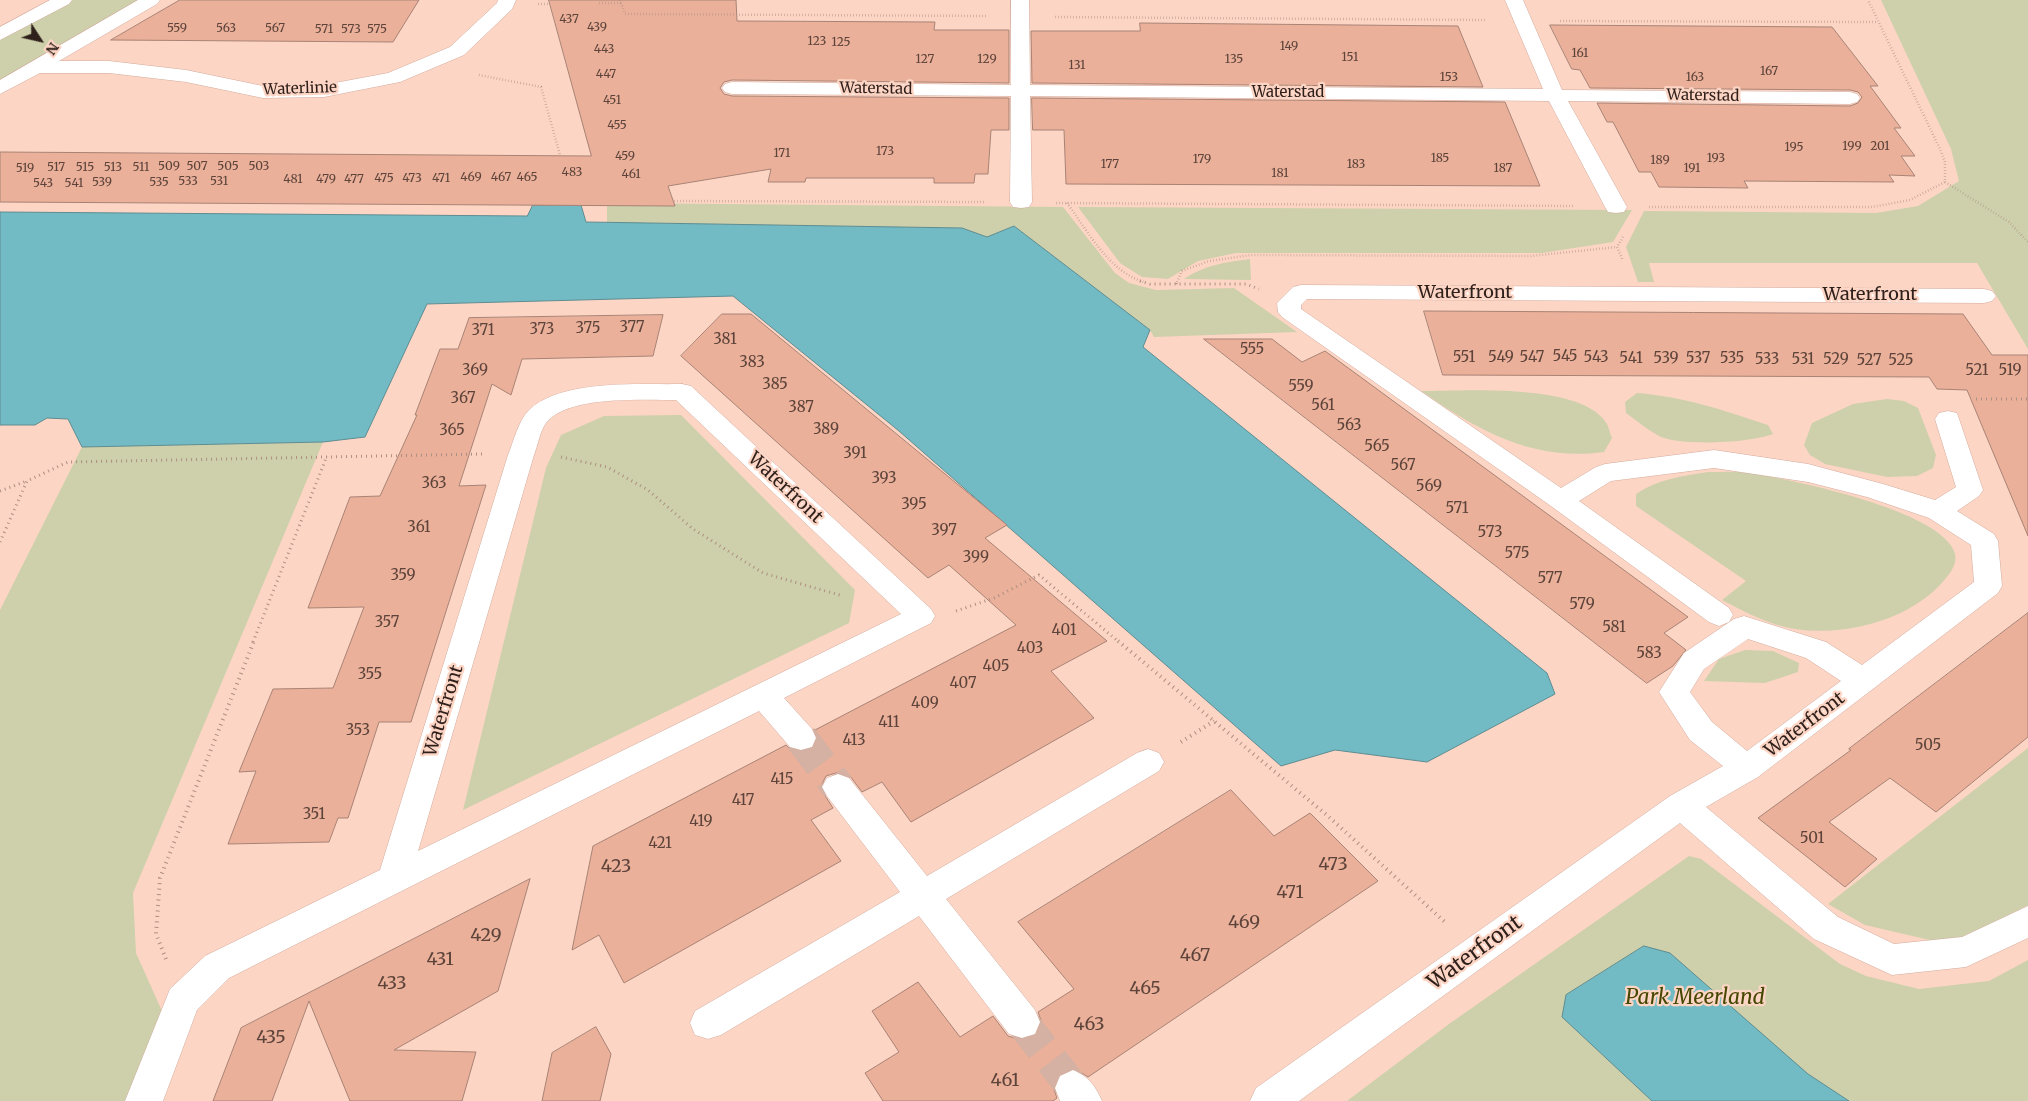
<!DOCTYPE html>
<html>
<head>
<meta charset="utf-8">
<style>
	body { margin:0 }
	#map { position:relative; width:2028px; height:1101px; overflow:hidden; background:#fdd5c5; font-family:Merriweather,serif }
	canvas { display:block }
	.north { position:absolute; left:15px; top:15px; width:50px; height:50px; -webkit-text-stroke:4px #fdd5c5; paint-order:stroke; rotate:125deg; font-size:14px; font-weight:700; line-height:20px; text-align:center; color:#2e1f1a }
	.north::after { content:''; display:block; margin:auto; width:18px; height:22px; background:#2e1f1a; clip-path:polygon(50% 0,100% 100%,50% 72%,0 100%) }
</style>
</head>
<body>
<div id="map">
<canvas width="2028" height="1101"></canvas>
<div class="north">N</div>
</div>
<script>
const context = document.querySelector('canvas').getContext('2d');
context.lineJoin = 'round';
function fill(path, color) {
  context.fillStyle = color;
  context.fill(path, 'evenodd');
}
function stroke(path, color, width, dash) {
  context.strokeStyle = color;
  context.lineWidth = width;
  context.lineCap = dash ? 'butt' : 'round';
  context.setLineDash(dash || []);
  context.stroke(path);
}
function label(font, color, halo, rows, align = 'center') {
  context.font = font + ' Merriweather,serif';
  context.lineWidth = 4.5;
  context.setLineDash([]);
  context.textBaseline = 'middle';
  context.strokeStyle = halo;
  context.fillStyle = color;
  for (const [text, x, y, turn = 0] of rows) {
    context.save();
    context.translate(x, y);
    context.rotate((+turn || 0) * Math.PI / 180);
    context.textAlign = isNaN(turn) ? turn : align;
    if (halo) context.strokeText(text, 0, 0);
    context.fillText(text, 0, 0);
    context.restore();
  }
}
fill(new Path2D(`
	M73,0H140L0,80V40Z
	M1881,0H2028V349L1977,263H1649L1654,282H1638L1626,247L1644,211L1876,213L1918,206L1959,181L1951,149Z
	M607,203L1063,207L1115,273L1129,283L1156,290L1234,288L1297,332L1154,337L1150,330L1014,226L987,237L962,228L607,223Z
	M1078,207L1632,210L1613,242L1542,253H1236L1198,261L1168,279L1142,277L1120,263Z
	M1250,259L1251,280L1184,279C1204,265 1226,262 1250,259Z
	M1421,391C1463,391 1583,382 1607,424C1609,428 1610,434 1612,438L1604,452C1533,462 1477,430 1421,391Z
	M1637,393C1686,397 1722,410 1768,425L1773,434C1749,443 1685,446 1661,437C1649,431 1637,421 1626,413L1625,402Z
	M1887,399L1904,401L1918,408L1936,455L1933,468L1917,476L1887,477L1825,464L1810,455L1804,445L1812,423L1853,404Z
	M681,415L855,590L849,623L463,810L546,468L561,435L604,416Z
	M323,442L133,893L136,953L162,1011L128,1101H0V610L82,447Z
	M1708,472C1721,472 1736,471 1749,473C1790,479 1945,511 1955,554C1957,563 1952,571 1946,578C1914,619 1846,637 1795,629C1769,625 1745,612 1722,600L1746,581L1636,506V494C1658,479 1682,476 1708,472Z
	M1745,650L1773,651L1799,663L1798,672L1765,683L1704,681L1719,659Z
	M2028,748V905L1968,937L1934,941L1865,925L1828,904Z
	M1689,856L1701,859L1840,964L1866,976L1919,989L1989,981L2028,960V1101H1347L1449,1024Z`), '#cdd0aa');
const water = new Path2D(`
	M533,205H581L586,222L962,228L987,237L1014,226L1150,330L1143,347L1547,673L1555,694L1427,762L1335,750L1281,766L899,431L733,296L427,304L365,437L323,442L82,447L68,419L47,418L35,425H0V212L527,216Z
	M1644,946L1670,953L1808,1074L1849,1101H1652L1562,1017L1566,995Z`);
fill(water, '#72bbc4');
stroke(water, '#5e8c91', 1);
const building = new Path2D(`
	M180,0H419L393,42L111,40Z
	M549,0H736L737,21L935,22L934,30H1009V83L732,80L724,82L720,88L724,94L732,96L1009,98V130H991L988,174H975L974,183H934V178H806L805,182H768L771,169L668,186L675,206L0,202V152L591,156Z
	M1140,23L1458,26L1483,87L1032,83L1031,31H1140Z
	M1550,25L1832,27L1878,86H1870L1901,128H1894L1915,156H1901L1915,176L1889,175L1894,182L1744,181L1748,188L1659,187L1651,172H1639L1613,122H1607L1597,103L1850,106L1858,103L1862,97L1858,92L1850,90L1590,88L1580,70L1572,69Z
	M1032,98L1505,102L1540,186L1066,184L1064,130H1033Z
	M1424,311L1963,314L1992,355H2028V536L1967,390L1937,389L1929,377L1443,375Z
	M722,314H751L1007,525L985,538L1107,641L1051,671L1094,718L911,822L882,782L862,792L850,776L839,772L826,776L820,788L833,808L811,820L841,861L624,983L599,935L572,950L593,846L786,745L790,749L801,752L812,749L818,739L815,730L1016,625L949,565L928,578L681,356Z
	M663,315L653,356L522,359L511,395L492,384L459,486L486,485L411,722H379L348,818H338L329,842L228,844L256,771L239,772L273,689L333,688L364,607L308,608L350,497L380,496L417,415H415L440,349H458L469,318Z
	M1204,339H1272L1302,362L1325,351L1688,617L1664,633L1686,650L1673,666L1647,683Z
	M2028,613V737L1936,812L1890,778L1829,822L1877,859L1845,887L1758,818L1851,750L1849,749Z
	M1231,790L1274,836L1310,813L1378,881L1088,1077L1074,1068L1059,1074L1053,1087L1057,1098L1053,1101H883L865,1073L899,1052L872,1011L918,982L960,1037L993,1016L1008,1036L1021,1040L1036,1036L1042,1023L1038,1012L1074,989L1018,922Z
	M530,879L498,991L394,1050L476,1052L462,1101H350L309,1001L272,1101H213L241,1028Z
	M596,1027L611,1054L600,1101H542L552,1053Z`);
fill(building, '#eab09a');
stroke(building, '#a88375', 1);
stroke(new Path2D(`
	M801,738L838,787
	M1022,1022L1073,1088`), '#d4b1a3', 33, [33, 16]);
const minor = new Path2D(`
	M50,0H72L69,4L0,40V27Z
	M138,0H160L157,4L59,61H109L186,70L263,86L324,85L388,73L450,47L497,3L498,0H516L512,9L464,55L400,82L324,97L263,98L186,82L109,73H40L0,94V80Z
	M1011,0H1029L1030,85L1543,89L1505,0H1523L1562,90L1850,92L1857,94L1860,98L1857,102L1850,104L1568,101L1627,207L1624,212L1616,213L1608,212L1605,207L1549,101L1030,96L1032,202L1029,207L1021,208L1013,207L1010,202L1011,96L732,94L725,92L722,88L725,84L732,82L1011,85Z
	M1301,285L1984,289L1992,291L1996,296L1992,301L1984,303L1307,299L1301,305V309L1561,488L1596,467L1605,464L1714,450L1808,464L1883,484L1935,500L1956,487L1935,419L1939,413L1948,411L1957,413L1983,490L1979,496L1957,511L1994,534L1998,541L2002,586L1998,593L1758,777L1706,807L1838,917L1894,944L1962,937L2028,906V938L1966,967L1892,975L1814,939L1680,823L1299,1101H1250L1256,1088L1670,796L1723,766L1690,740L1659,692L1684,653L1734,619L1744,616L1826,642L1862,665L1974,582L1971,545L1929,518L1867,497L1808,482L1714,468L1611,481L1579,501L1729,608L1733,615L1729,622L1719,626L1709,622L1551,506L1282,317L1278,312L1277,303L1293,287ZM1748,639L1806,658L1841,681L1747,751L1712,722L1690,692L1704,669Z
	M682,384L691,386L931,609L935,616L931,623L784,698L812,729L816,738L812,747L801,750L790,747L759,711L229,978L197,1010L163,1101H125L170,989L205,956L380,870L508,455C514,441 518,421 529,410C562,379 639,385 682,384ZM676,400L901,614L418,851L534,455C538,445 540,431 546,423C567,395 644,400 676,400Z
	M1148,749L1159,753L1164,762L1159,771L946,899L1035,1010L1040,1022L1035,1034L1022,1038L1009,1034L919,916L721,1035L708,1039L695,1035L690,1023L695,1011L900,892L827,796L822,787L827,778L838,774L849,778L927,876L1137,753Z
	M1073,1070C1089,1077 1095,1085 1102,1101H1060L1055,1088L1060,1076Z`);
stroke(minor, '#d2ab9d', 1);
stroke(new Path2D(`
	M620,0L625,14L987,16
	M599,3H621
	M538,4H550
	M1055,17L1487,20
	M1560,21L1878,22
	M479,75L541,87L560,155
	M1945,182L2009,222L2028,242
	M674,201L985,202
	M1056,203L1575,206
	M1067,203C1088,231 1108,271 1144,282
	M1649,207H1872L1910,200L1945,182V162L1940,149L1868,0
	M1623,237L1617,247L1623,261
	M1177,282L1182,271L1209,261L1251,255L1531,256L1617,247`), '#ad8f83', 2.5, [0.5, 2.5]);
stroke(new Path2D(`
	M1140,281L1150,284H1246L1259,289
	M1176,284L1177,281
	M1976,399H2028
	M561,457L607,467L648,490L693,529L763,573L843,596
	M0,491L27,481
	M0,542L27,481L68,462L483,454
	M956,611L994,598L1039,575L1119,642
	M253,642L327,456`), '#ad8f83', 3, [1, 4]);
stroke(new Path2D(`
	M1118,641L1329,817L1446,923
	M1181,742L1214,721
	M166,959L156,934L160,878L254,641`), '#ad8f83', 4, [1, 4.5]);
fill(minor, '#fff');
label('12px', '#5d433a', null, [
	["437",569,20],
	["439",597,28],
	["559",177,29],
	["563",226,29],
	["567",275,29],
	["571",324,30],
	["573",351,30],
	["575",377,30],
	["123",817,42],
	["125",841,43],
	["149",1289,47],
	["443",604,50],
	["161",1580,54],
	["151",1350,58],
	["127",925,60],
	["129",987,60],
	["135",1234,60],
	["131",1077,66],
	["167",1769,72],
	["447",606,75],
	["153",1449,78],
	["163",1695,78],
	["451",612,101],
	["455",617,126],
	["199",1852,147],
	["201",1880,147],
	["195",1794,148],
	["173",885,152],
	["171",782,154],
	["459",625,157],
	["185",1440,159],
	["193",1716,159],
	["179",1202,160],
	["189",1660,161],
	["177",1110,165],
	["183",1356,165],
	["509",169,167],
	["507",197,167],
	["505",228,167],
	["503",259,167],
	["517",56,168],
	["515",85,168],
	["513",113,168],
	["511",141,168],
	["519",25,169],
	["187",1503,169],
	["191",1692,169],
	["483",572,173],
	["181",1280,174],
	["461",631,175],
	["469",471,178],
	["467",501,178],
	["465",527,178],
	["475",384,179],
	["473",412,179],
	["471",441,179],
	["481",293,180],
	["479",326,180],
	["477",354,180],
	["533",188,182],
	["531",219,182],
	["539",102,183],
	["535",159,183],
	["543",43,184],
	["541",74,184]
]);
label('15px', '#2e1f1a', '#fdd5c5', [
	["Waterlinie",300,89,-2],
	["Waterstad",876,89,1],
	["Waterstad",1288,93],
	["Waterstad",1703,96,1]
]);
label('15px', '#5d433a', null, [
	["377",632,328],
	["375",588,329],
	["373",542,330],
	["371",483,331],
	["381",725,340],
	["555",1252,350],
	["545",1565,357],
	["551",1464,358],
	["549",1501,358],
	["547",1532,358],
	["543",1596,358],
	["541",1631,359],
	["539",1666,359],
	["537",1698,359],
	["535",1732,359],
	["533",1767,360],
	["531",1803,360],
	["529",1836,360],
	["527",1869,361],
	["525",1901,361],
	["383",752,363],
	["369",475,371],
	["521",1977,371],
	["519",2010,371],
	["385",775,385],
	["559",1301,387],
	["367",463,399],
	["561",1323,406],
	["387",801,408],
	["563",1349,426],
	["389",826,430],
	["365",452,431],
	["565",1377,447],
	["391",855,454],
	["567",1403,466],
	["393",884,479],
	["363",434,484],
	["569",1429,487],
	["395",914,505],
	["571",1457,509],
	["361",419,528],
	["397",944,531],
	["573",1490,533],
	["575",1517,554],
	["399",976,558],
	["359",403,576],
	["577",1550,579],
	["579",1582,605],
	["357",387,623],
	["581",1614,628],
	["401",1064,631],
	["403",1030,649],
	["583",1649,654],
	["405",996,667],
	["355",370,675],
	["407",963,684],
	["409",925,704],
	["411",889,723],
	["353",358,731],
	["413",854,741],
	["505",1928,746],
	["415",782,780],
	["417",743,801],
	["351",314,815],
	["419",701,822],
	["501",1812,839],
	["421",660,844]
]);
label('18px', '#2e1f1a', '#fdd5c5', [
	["Waterfront",1465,293],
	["Waterfront",1870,295],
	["Waterfront",785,488,43],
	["Waterfront",444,711,-73],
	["Waterfront",1805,725,-37]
]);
label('18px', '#5d433a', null, [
	["473",1333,865],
	["423",616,867],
	["471",1290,893],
	["469",1244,923],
	["429",486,936],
	["467",1195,956],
	["431",440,960],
	["433",392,984],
	["465",1145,989],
	["463",1089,1025],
	["435",271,1038],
	["461",1005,1081]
]);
label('21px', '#2e1f1a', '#fdd5c5', [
	["Waterfront",1475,953,-36]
]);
label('italic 21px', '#464702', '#fdd5c5', [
	["Park Meerland",1695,998]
]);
</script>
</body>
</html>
